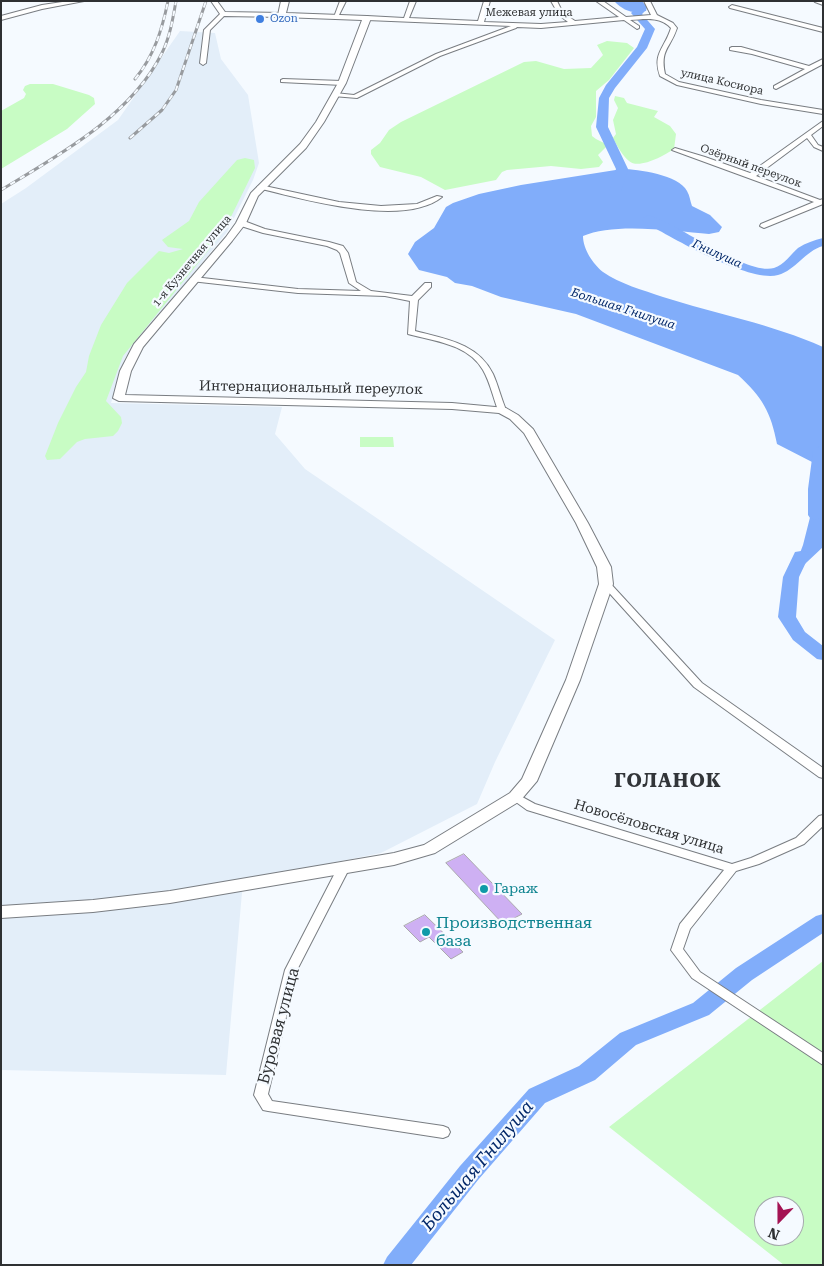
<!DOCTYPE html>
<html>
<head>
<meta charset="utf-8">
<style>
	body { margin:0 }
	#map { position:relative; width:824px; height:1266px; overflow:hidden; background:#f5faff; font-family:"Roboto Serif",serif }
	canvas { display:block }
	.frame { position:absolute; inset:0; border:2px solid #2e3032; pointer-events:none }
	.north { position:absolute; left:754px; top:1196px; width:50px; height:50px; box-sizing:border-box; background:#f5faff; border:1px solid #a5a9ad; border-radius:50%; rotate:202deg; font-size:14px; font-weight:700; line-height:20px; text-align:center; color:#2e3032 }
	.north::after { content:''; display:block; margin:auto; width:18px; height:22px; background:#a41353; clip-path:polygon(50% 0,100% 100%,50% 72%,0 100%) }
</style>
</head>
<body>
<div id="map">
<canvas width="824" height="1266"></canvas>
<div class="frame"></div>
<div class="north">N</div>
</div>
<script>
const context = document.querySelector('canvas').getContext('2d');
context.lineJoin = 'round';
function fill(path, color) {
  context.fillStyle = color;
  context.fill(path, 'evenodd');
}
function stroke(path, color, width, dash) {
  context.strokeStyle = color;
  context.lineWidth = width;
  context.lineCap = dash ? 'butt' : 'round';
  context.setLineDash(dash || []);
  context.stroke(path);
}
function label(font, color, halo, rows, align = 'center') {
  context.font = font + ' "Roboto Serif",serif';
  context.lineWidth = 4.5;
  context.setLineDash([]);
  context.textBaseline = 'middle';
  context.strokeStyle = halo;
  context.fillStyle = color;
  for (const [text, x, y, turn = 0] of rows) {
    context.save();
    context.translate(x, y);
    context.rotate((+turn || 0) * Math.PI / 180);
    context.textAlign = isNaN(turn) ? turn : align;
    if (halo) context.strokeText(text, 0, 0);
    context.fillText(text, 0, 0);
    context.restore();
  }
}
fill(new Path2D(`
	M180,31L215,33L221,59L248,95L259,163L253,180L227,232L125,358L111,403L282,407L275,434L305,469L555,640L495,762L477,804L381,853L243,881L226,1075L1,1070V204L26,188L118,120Z`), '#e3eef9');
fill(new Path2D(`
	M607,41L627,43L634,48L609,80L596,91V117L591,126L592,136L596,139L608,145L598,155L603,162L599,167L581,169L551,166L507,170L502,172L496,180L445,190L421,177L380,167L371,154V150L380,143L389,130L401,122L524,62L536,61L564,69L591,68L603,55L597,45Z
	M30,84H53L89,95L94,98L95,104L67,129L1,169V111L24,98L26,94L23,90L25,86Z
	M615,96L624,98L627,103L658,111L654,117L670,126L676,134L674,149C665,155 639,170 629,161C623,156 617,146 613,138L616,134L613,120L618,108L614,100Z
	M245,158L254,160L255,168L224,231L123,356L106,401L121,417L122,423L118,431L113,436L85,439L77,442L60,459L47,460L45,456L58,423L76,387L86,372L89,356L101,325L127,283L159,251L169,253L183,249L168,247L162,240L189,221L199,202L237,160Z
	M360,437H393L394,447H360Z
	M823,961V1265H784L609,1127ZM764,1206H794V1236H764Z`), '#c8fcc4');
fill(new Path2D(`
	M614,1H642L647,7L646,11C632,14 624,11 614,1Z
	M622,169C638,169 679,175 687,191C690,196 690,201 692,206L710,215L722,227L719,232L709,234C676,231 613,222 583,236C583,249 593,264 603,272C620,284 643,290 663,297C716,314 772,324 823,347V547L791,577L803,545L820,478L814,463L777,444C771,412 762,397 738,375L576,314L501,297L472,286L455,283L447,277L419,270L408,254L415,242L434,228L446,207L453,203L479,194L521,185Z`), '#81adfa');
fill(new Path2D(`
	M621,1C632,1 638,3 645,11L642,14L655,29L647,48L615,88L609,98L608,127L628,169L621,192L615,196L609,192L616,169L596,127L599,98L606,85L637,47L645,29L631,13L633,11Z
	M648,215C676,222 747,276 774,268C784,265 791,254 798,248C806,243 814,240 823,238V246C805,251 796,270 778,275C749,283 671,237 644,222L642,219Z
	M821,446L823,447V517L816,520L810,518L808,515V489L813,451L816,448Z
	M801,551L807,552L809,556L799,577L796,617L805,632L823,646V660L817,659L793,640L778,617L783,577L795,552Z
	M823,914V933L752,980L709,1015L636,1045L595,1080L545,1103L478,1180L411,1265H383L387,1257L460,1166L529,1089L579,1066L620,1033L693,1003L736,968L816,916Z`), '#81adfa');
const building = new Path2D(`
	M464,854L522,914L503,924L446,863Z
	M425,915L463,952L451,959L429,937L420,942L404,926Z`);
fill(building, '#ceb0f3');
stroke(building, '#aaa8ad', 1);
const street = new Path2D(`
	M69,1H84L42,9L1,20V16L42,5Z
	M211,1H217L225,12L282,13L285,15L282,17L224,16L210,30L206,63L203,65L200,63L204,30L220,14Z
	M340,1H346L338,17H334Z
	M410,1H416L409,18L478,21L484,1H490L484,22L541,24L568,22L559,15L551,1H557L563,13L575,21L619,17L596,1H603L626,17L651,15L644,1H650L657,15L673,23L677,28C670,49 660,49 665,74L679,82L761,100L823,110V114L761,104L677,85L660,76C652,53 665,48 671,28C660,16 645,19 630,20L639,26V28L637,29L624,20L541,28L517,27L516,28L440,56L357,98L333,96L332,95L335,93L354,95L436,54L511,26L367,20L364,18L367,16L404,18Z
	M814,1H823V5L815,2Z
	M732,5L823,28V32L730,8L729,7Z
	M732,47H741L809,66L823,59V64L776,89L774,88V86L805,69L752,54L730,50V48Z
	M283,79L342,81L345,83L342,85L281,82V80Z
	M823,121V126L811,135L818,145L823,147V151L814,147L807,138L756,176L820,200L823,199V204L764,228L760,226L761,224L814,202L672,150L675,148L705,157L750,173Z
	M260,185L339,202L381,206L417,204L437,196L442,197C404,228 302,199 258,188L257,187Z
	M238,221H244L265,229L329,242L343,246L348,253L356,282L371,291L412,296L425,283H431V287L418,300L415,331C445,339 478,343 493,374C498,385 501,398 506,410L505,412H499L498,410C493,397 490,382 483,370C468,344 434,341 408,334L410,301L385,296L298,293L191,281L190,279L194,277L298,289L361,291L349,283L340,253L337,250L327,246L263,233L238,225Z
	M606,581L609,582L702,683L823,768V778L819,777L694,687L603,586L601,584Z
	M515,793L535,804L732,864L751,858L796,838L819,816L823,815V826L804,844L759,864L736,871L690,929L683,949L700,972L823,1053V1065L692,978L671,950L680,924L724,870L527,810L509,797L511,794Z
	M343,865L347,866L349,869L297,970L268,1094L272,1101L443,1126L448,1128L450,1132L448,1136L443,1138L268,1111L263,1110L254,1095L285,970L337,869L339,866Z`);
const secondary = new Path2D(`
	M281,1H289L286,13L367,16L371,18L346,83L324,122L306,148L258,196L246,223L232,241L143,347L131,371L125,395L452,403L506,408L518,415L533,429L588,523L611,567L613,584L580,680L537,781L520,801L435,853L394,865L170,903L93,912L1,918V906L93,900L170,891L394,853L424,845L510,793L522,779L566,680L599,584L597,567L576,523L524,433L510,419L499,413L452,409L119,401L113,398L120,371L134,344L226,237L236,223L251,193L300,144L316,122L338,83L362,20L282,17L278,15Z`);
stroke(street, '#797d82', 2);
stroke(secondary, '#797d82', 2);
fill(street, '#fff');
fill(secondary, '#fff');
const rail = new Path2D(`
	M135,79C154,56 162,30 168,1
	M130,138L162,110L176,90L206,1
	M1,190C59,155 131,116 162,53C170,37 173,18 176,1`);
stroke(rail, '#989b9f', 3);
stroke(rail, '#f5faff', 2, [5.5]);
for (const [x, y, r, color] of [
	[260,19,5,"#3f7fe0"],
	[484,889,5,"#0f9aa8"],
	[426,932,5,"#0f9aa8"]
]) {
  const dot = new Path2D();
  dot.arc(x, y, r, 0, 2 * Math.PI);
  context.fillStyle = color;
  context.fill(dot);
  stroke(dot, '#f5faff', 2);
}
label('11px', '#2e3032', '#f5faff', [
	["Межевая улица",529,13],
	["улица Косиора",722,82,13],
	["Озёрный переулок",751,166,20],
	["1-я Кузнечная улица",192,261,-50]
]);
label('11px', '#366cbe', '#f5faff', [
	["Ozon",270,19]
], 'left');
label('italic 12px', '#04296a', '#f5faff', [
	["Гнилуша",717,254,24],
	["Большая Гнилуша",623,309,18]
]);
label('14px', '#2e3032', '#f5faff', [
	["Интернациональный переулок",311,388,1],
	["Новосёловская улица",649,827,17]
]);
label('14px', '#0d838f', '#f5faff', [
	["Гараж",494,889]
], 'left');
label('16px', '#0d838f', '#f5faff', [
	["Производственная",436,923],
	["база",436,941]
], 'left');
label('16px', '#2e3032', '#f5faff', [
	["Буровая улица",279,1026,-75]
]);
label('italic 18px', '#04296a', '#f5faff', [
	["Большая Гнилуша",478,1166,-50]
]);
context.letterSpacing = '1px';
label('bold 19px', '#323539', '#f5faff', [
	["ГОЛАНОК",668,781]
]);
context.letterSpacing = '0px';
</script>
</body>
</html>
